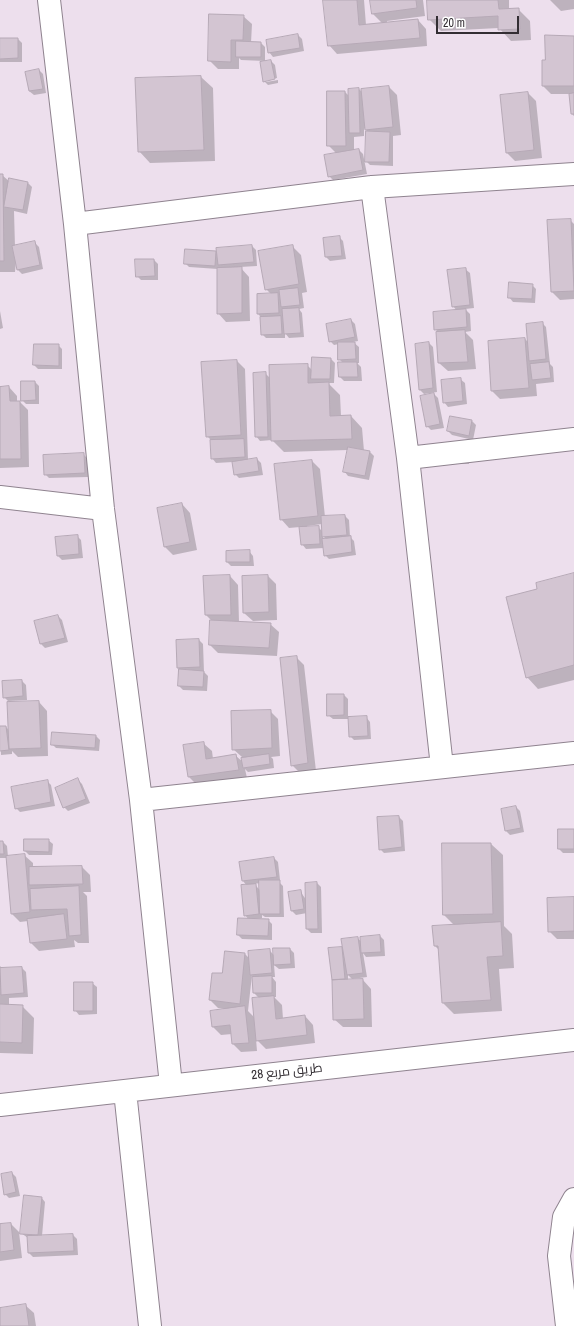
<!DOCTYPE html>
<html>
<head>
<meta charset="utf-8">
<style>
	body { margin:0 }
	#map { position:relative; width:574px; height:1326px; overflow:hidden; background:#eddfed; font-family:"Archivo Narrow",sans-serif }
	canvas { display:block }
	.scale { position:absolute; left:436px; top:16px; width:83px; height:18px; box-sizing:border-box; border:2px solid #332e33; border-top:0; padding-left:5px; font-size:12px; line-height:14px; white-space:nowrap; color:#332e33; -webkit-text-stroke:3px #fff; paint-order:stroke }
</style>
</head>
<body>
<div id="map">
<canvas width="574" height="1326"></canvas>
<div class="scale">20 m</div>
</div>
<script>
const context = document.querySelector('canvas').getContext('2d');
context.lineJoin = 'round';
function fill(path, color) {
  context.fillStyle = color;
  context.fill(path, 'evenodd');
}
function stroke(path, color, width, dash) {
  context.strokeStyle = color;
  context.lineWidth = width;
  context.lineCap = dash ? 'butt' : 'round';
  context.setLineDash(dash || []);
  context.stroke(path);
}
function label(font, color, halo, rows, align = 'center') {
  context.font = font + ' "Archivo Narrow",Cairo,sans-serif';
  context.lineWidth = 3.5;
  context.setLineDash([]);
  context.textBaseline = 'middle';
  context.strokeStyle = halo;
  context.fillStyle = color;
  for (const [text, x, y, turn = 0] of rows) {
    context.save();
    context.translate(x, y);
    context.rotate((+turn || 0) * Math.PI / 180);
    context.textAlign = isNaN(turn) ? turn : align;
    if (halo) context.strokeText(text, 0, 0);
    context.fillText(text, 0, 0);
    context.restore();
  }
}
fill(new Path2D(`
	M324,0H364L366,25L382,23L373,14L371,0H423L425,16L387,21V23L418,20L426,29L427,46L337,54L329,45Z
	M428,0H509V10L518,9L530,21L531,40L511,41L499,28L441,31L429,19Z
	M550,0H574V9L561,11Z
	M243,16L252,24L251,43H261L265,47V61L241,60L239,58V69H218L209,60Z
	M298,35L302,39L304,51L273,57L269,52Z
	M574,37V116L571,113L570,94H551L543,86L546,61Z
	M0,39H18L22,43V62H0Z
	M271,61L275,65L277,78L266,80V82L278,80V83L268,85L264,81Z
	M39,70L43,74L46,93L34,95L29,91L26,72Z
	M201,77L213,88L215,161L150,163L139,151Z
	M389,87L397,95L401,135L393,136V166L370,165L366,161L368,132L364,128V136L354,137V150H359L363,154L367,174L333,180L329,176L336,153L328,145V92H345L349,96L359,89L362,92Z
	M528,93L536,101L542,158L515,161L507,153Z
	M0,175H2L10,182V180L28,183L32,187L27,214L14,211L15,247L35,243L39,247L43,269L22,274L18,270L16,261L15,272H0Z
	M570,220L574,224V299L560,300L552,292Z
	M339,237L343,241L346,259L330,261L326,257Z
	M252,246L256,250L257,266L240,267L249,277L250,321L226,322L218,313V269L189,267L185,263L215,252L218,255Z
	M292,246L301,255L307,292L302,293L304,308L299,309L302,313L304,337L289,338L285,333V338H266L262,334L261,317L258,314L271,294L266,289Z
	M154,260L158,264V280H141L137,276Z
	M465,269L470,273L474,308L465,309L470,314L471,331L465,332L473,340L476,369L448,371L439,363L437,333H439L435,329L457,311L453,306Z
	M532,285L536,289L535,303L513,302L509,297Z
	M0,311L3,328L0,329Z
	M351,320L355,324L358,341L353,342L359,347V363H357L361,367L362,381H344L340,377L339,363H343L339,359V344L334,345L330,341Z
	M542,323L546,327L550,364L553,367L554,382L536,384L537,396L500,399L492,391L525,339L529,343Z
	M429,343L433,347L437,392L424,394L420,390Z
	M58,345L62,349V369H38L34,365Z
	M312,358L331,359L335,363L334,383H328L340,395L341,416H351L362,428L364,451L370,452L374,456L369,480L348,476L344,471L348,450L284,452L272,440L260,441L256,436L265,373L270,378L307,365L312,370Z
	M237,361L245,369L248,460L257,459L261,463L263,475L239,478L235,474L233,462L216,463L212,458L211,440L207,436Z
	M460,379L465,383L467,404L448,407L444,402Z
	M35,382L39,386V404H26L22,400Z
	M9,387L17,396V402H20L28,410L29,467L0,468V388Z
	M434,394L438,398L444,428L431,430L427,426Z
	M451,417L472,421L476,425L473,440L452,435L448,431Z
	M451,441H465L469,445V464H456L452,460Z
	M83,454L87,458L88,477L49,478L45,474Z
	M312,461L320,469L325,517L345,516L349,520L350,537L354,541L356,555L329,559L325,555L324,548L306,549L302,544L300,527L289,528L281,519ZM322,524L323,532L318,527L307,528V526ZM323,536L327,540H323Z
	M182,504L190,513L197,550L173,555L165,547Z
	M77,536L81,540L83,558L62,560L58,556Z
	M249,551L253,556L254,566H231L227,562Z
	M574,574V680L538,689L527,677L539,589Z
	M230,576L238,585L239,622L270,624L279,632L277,656L218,653L210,645L211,620L206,615L204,577Z
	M268,576L276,584L277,620L253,621L244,613Z
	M58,616L62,620L68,642L45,648L41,644L35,622Z
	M199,640L203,644L204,672L208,676L207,691L183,690L179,686L177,641Z
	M296,657L304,665L316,771L300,773L292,765Z
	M22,681L26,685L27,700L8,701L4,697Z
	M344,695L348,699V719L366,717L370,722L371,739L354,740L350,736L349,719H333L328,715Z
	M39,702L47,711L48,756L18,757L12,751V754L1,755L0,727H6L9,730Z
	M270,711L278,719L280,756L271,757L273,759L274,768L248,772L245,769L247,778L197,785L189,777L184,746L203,743L212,751L213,759L236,756L243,762L242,757L233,749Z
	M96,736L100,740L99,751L56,748L52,744Z
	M78,780L82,784L90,803L68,811L64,807Z
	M47,781L51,785L55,806L20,812L16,808Z
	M516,807L520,811L524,832L510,835L506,831Z
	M399,817L403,821L405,851L384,853L380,849Z
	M574,830V853H563L559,849Z
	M48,840L53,844L52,855H29L25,851Z
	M0,842H3L7,846L8,857L24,855L33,863V868L82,867L90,875L91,892H83L87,896L89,943H78L74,940L75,947L39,951L31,943L28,921L20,922L12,914L7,858H0Z
	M443,844H491L503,855L504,926L512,934L514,968L499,969L502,1011L454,1014L443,1003L439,950L435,946L455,926L444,915Z
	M274,858L278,862L280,880L278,881L283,886L284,917H265L262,915V918L255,919L268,920L272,924V940L242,939L238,935L249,920L245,915L247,886L243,881ZM260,883V890L254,884Z
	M317,883L321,887L322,933H311L307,929V913L296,915L292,911L290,892L300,891L307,901Z
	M574,898V939H557L549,931Z
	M380,936L384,940L385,956L366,957L363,953L367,977L352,979L348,975V981L363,980L371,989L372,1027H343L334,1019L333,980L341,948L344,951L357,938L362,942Z
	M274,949H290L294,953L295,968L279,969L274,965L275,977H272L276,982V997H274L282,1005L283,1019L305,1016L313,1025L315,1043L266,1049L256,1039L257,1051L241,1052L233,1044L232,1034L221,1035L213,1027L226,1009L218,1008L210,1000L223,975L226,952L245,954L250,959L270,951L274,955ZM252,975L254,993L259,998L255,1018L248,1011Z
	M0,966L3,969L22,968L26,972L28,997L9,998V1006H22L34,1018L33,1054L0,1053Z
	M92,983L97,987V1014L79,1015L75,1010Z
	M12,1173L16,1177L20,1196L9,1198L5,1194Z
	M41,1197L45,1202L42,1236L73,1235L77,1239L78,1255L33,1257L29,1253L28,1238L21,1233Z
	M11,1224L19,1232L22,1258L0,1261V1225Z
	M25,1305L34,1313L36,1326H0V1309Z`), '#0003');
const building = new Path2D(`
	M323,0H357L359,25L418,19L420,38L328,46Z
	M370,0H416L417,8L372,14Z
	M427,0H498L499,9L519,8L520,29L498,30V16L428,20Z
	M209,14L244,15L243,40H231V62L208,61Z
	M298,34L300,48L268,53L266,40Z
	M545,35L574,36V86H542V60H545Z
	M0,38H18V58L0,59Z
	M236,41L261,42V57H236Z
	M271,60L275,79L263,82L260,62Z
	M39,69L43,89L29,91L25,72Z
	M201,76L204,150L138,152L135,78Z
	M389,86L393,127L365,130L361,89Z
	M359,88L360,133H349L348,89Z
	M327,91H345L346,146H327Z
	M528,92L534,150L506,153L500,95Z
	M574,93V114H571L569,94Z
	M366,131L390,132L389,162H365Z
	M359,149L363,170L328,177L324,155Z
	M0,174H3L4,261H0Z
	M9,178L28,182L23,210L4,207Z
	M571,219L574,291L551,292L547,220Z
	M340,236L342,256L325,257L323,238Z
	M35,241L40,265L17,270L12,246Z
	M252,245L254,262L218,265L216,248Z
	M293,245L299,284L265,290L258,251Z
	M185,249L216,251L215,266L184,264Z
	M135,259H154L155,276L136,277Z
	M242,267V313L217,314V268Z
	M466,268L470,305L452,307L447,270Z
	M509,282L533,284L532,299L508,298Z
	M298,288L300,305L281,307L279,290Z
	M278,293L279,313L257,314V294Z
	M299,308L301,333L284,334L282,309Z
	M466,309L467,327L434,330L433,312Z
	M281,316L282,334L261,335L260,317Z
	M351,319L355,337L329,342L326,324Z
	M543,322L546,359L529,361L526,324Z
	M465,330L468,362L438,363L436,332Z
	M525,338L529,388L491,391L488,341Z
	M338,342H355L356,359L338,360Z
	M429,342L433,388L419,390L415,344Z
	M34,344H59V366L33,365Z
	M312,357L331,358L330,379H311Z
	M237,360L241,435L206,437L201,362Z
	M338,362H357L358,377H339Z
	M549,362L551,378L532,380L530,364Z
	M308,364V383L329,382L330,416L351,415L352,439L271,441L269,365Z
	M266,372L268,437H255L253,373Z
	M461,378L463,401L443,403L441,380Z
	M21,381H35L36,400L21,401Z
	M9,386L10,401H20L21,459H0V387Z
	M434,393L440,424L426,427L420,396Z
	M450,416L472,420L469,436L447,431Z
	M244,439L245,457L211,459L210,440Z
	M348,447L370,451L365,476L343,472Z
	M84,453L85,473L44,475L43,455Z
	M257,458L259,471L234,475L232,462Z
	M312,460L318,516L280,520L274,464Z
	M182,503L190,542L164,547L157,508Z
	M345,515L347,535L322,537L321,516Z
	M319,526L320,544L301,545L299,527Z
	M78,535L79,554L57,556L55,537Z
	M351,536L352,552L324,556L322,539Z
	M250,550V562H226V551Z
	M574,573V665L526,678L506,597L537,589L536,583Z
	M230,575L231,615H205L203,576Z
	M268,575L269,612L243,613L242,576Z
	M58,615L65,638L40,644L34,621Z
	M210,620L271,623L269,648L209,645Z
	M199,639L200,667L177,668L176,640Z
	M297,656L308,763L291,766L280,658Z
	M179,669L204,671L203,687L178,686Z
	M22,680L23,696L3,698L2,681Z
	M327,694H344V715L327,716Z
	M39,701L41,748L9,749L7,702Z
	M271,710L272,748L232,750L231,711Z
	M367,716L368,736L349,737L348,717Z
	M0,726H6L9,750L0,751Z
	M52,732L96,735L95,748L51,745Z
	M204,742L206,759L236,754L239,770L188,777L183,745Z
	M269,754L270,764L243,768L241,758Z
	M78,778L86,799L63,808L55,788Z
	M48,780L51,802L15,809L11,787Z
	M516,806L521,828L505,831L501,809Z
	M399,816L402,847L379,850L377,817Z
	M558,829H574V849H558Z
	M24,839H49V852L24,851Z
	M0,841H3L4,854H0Z
	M442,843H491L493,914L443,915Z
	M25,854L30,912L11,914L6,856Z
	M274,857L277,877L242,881L239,862Z
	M82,866L83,884L29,885V867Z
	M259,880H280V914H260Z
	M317,882L318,929H306L305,883Z
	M256,884L259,914L244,916L241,885Z
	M79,886L81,935L69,936L67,909L31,910L30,889Z
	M301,890L304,909L291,911L288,892Z
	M574,897V931L548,932L547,898Z
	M64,914L67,939L30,943L27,919Z
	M238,918L269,919L268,936L237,935Z
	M501,922L503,956L487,957L491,1000L442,1003L438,946H434L432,926Z
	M380,935L381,952L361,953L360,937Z
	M358,937L363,973L347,975L341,939Z
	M342,947L345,979L332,980L328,948Z
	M273,948H290L291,964L274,965Z
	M270,949L272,973L250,975L248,951Z
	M225,951L245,953L240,1004L209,1000L212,973H222Z
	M22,967L24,993L1,995L0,968Z
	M272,976V993H253L252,977Z
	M363,979L364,1019L333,1020L332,980Z
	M74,982H93V1011H74Z
	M274,996L276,1019L305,1015L307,1035L256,1041L252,998Z
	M0,1004L23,1005L22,1043L0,1042Z
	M245,1006L249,1043L232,1044L230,1025L212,1027L210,1011Z
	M12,1172L16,1192L4,1195L1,1174Z
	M24,1195L42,1197L38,1235L20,1234Z
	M11,1223L14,1250L0,1252V1224Z
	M73,1234L74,1251L28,1253L27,1236Z
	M26,1304L29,1326H0V1308Z`);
fill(building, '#d3c5d2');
stroke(building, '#b6a9b6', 1);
const minor = new Path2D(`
	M49,0L75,224L103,509L141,800L171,1085
	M372,187L408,458L442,767
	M75,224L372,187L574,174
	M408,458L574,439
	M0,497L103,509
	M141,800L574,753
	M125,1091L150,1326
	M0,1105L574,1040
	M567,1326L559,1256L564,1217L574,1199`);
stroke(minor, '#8f838f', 24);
stroke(minor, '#fff', 22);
label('13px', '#332e33', '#fff', [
	["طريق مربع 28",287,1072,-6]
]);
</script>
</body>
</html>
